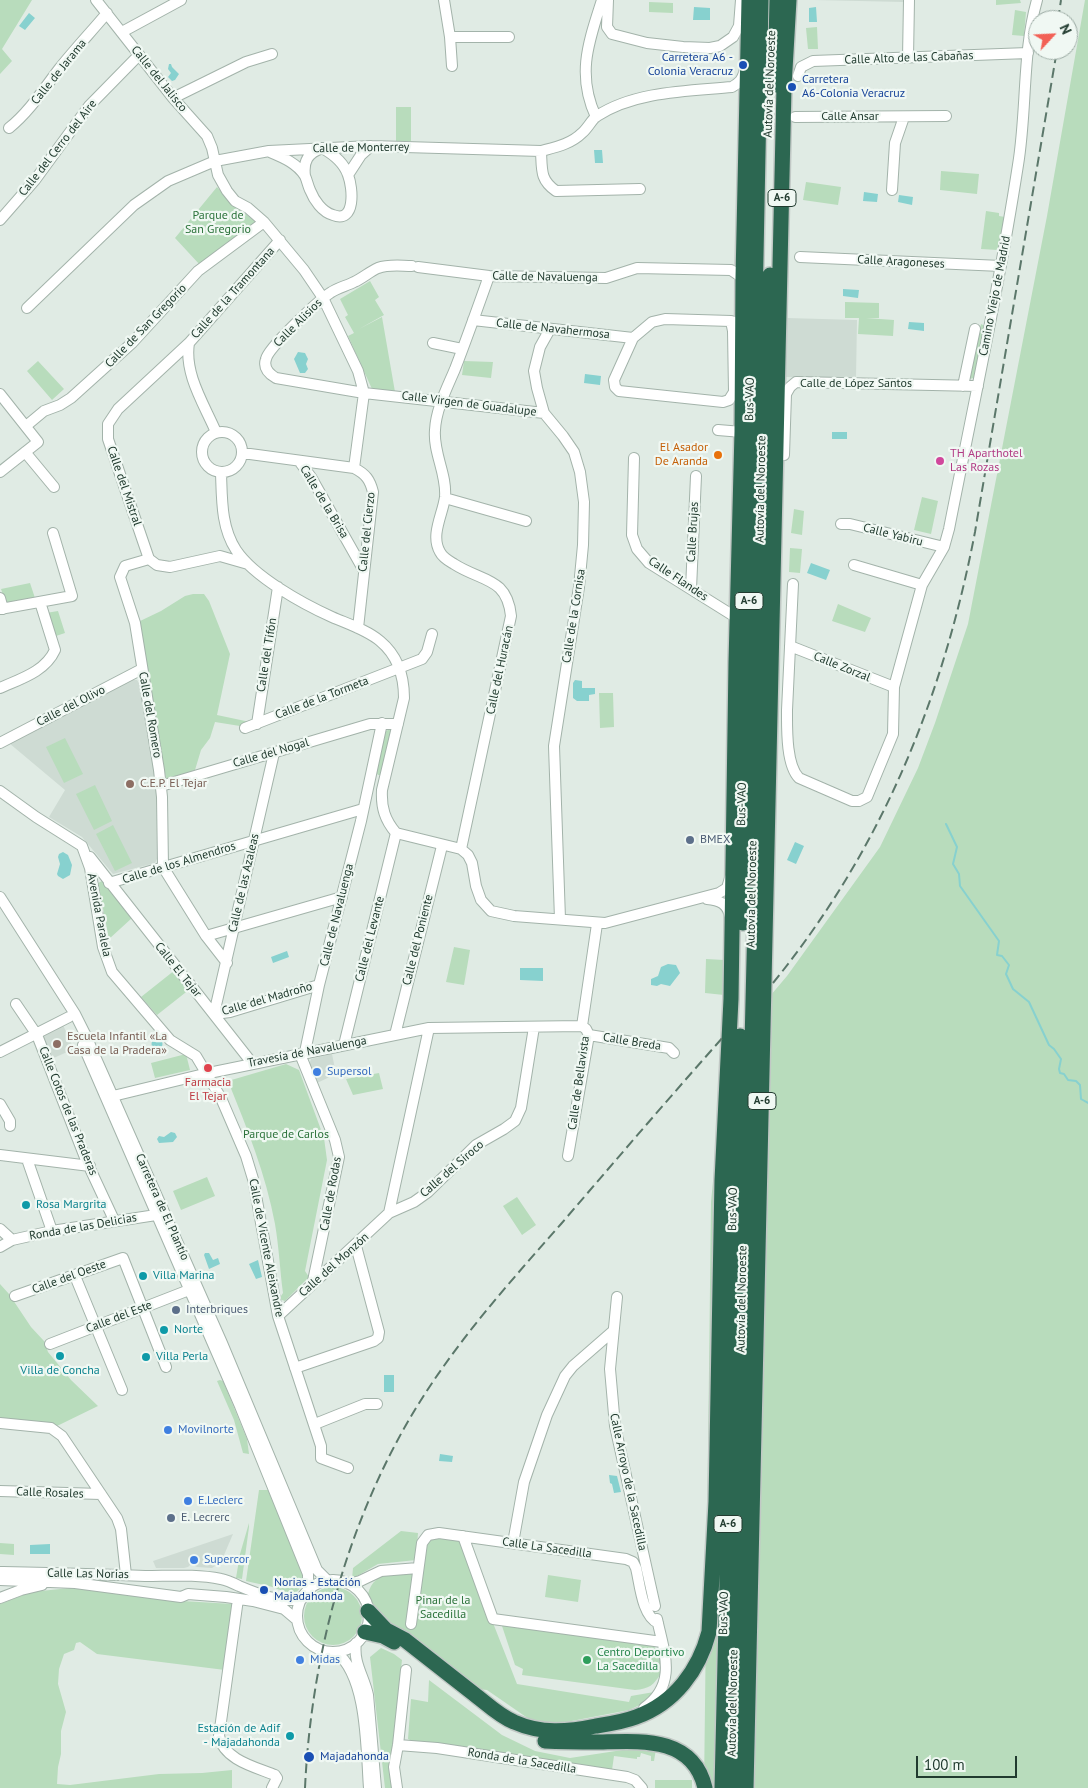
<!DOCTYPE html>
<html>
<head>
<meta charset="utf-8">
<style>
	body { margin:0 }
	#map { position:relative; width:1088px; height:1788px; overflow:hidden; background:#e0ebe4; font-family:"PT Sans",sans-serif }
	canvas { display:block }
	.north { position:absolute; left:1028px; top:10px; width:50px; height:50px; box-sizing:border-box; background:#f0f8f3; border:1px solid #9daca5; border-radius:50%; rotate:65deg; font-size:14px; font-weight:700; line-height:20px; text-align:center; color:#213b2f }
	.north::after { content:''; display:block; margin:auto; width:18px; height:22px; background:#f26156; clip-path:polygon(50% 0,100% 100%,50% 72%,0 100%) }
	.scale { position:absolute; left:916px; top:1756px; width:101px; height:22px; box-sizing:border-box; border:2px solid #213b2f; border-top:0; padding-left:6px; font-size:15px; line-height:18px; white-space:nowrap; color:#213b2f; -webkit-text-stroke:4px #f0f8f3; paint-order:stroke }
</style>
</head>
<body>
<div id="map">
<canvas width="1088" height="1788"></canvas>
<div class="north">N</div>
<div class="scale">100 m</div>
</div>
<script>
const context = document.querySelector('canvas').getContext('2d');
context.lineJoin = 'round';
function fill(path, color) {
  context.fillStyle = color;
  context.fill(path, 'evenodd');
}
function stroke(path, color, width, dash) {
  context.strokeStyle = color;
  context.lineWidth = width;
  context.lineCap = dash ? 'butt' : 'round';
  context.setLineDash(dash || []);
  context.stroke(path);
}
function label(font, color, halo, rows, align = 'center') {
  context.font = font + ' "PT Sans",sans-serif';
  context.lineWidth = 4.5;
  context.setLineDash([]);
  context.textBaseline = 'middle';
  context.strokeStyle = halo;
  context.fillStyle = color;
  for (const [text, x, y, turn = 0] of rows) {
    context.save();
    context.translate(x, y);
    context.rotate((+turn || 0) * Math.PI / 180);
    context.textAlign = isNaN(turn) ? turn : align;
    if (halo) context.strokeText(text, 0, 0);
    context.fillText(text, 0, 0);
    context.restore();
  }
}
fill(new Path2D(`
	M814,0H904V2Z
	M787,318L857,320L856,378L786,377Z
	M131,680H137L139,683L156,783L157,859L155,863L113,874L82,837L49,817L65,790L9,743Z
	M63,1025L74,1049L49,1060L41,1035Z
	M332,1054L336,1074L317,1083L309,1065L311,1059Z
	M233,1534L221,1562L212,1568L197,1567L191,1564L188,1567L184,1568H156L153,1561Z`), '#cedbd3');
fill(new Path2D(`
	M0,0H32L2,49L12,61L0,74Z
	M996,0H1020L1021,3L996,5Z
	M1085,0H1088V1788H704L711,1202L726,1048L787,976L880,847L918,768L935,723L968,624L1047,216Z
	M649,2L673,3V13L649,12Z
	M1015,10L1026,12L1024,36L1012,35Z
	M817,27L818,49H808L806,28Z
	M396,107H411V141H396Z
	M941,171L979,174L977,194L940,190Z
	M806,182L841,187L838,205L803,200Z
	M217,187L232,203L257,223L200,265L175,238Z
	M986,211L999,213V216L1005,217L998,250L981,249Z
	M370,281L379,297L375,300L384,315L359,329L382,317L395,392L372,389L348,336L354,333L345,317L348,315L340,299Z
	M845,302L879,303V318H866L894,320L893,336L858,334L859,318H845Z
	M981,324L985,326L974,378L968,379Z
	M38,361L64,389L52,400L27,371Z
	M464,361L493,362L491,378L462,375Z
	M922,497L938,501L931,534L914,530Z
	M794,509L804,511L802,535L791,533Z
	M790,548L802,549L800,573L789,572Z
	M30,583L35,598L6,603L1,589Z
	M193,594H204L209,601L230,654L217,715L250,722L240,726L215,722L210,738L201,750L195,770L169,779L166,778L138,622L161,611L185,596Z
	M838,604L871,618L865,632L832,621Z
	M58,611L65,633L53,637L46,613Z
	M599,693H613L614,727L600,728Z
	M388,730H391L381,775H378L376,772L386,731Z
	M65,738L83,774L64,783L46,747Z
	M95,785L112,821L94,830L76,794Z
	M113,825L132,863L115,871L96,834Z
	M102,881L132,918L109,939L98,883Z
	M454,947L470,950L464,985L446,982Z
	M706,959L724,960V995L705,993Z
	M175,970L190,989L157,1015L141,997Z
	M186,1054L190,1070L155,1078L151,1063Z
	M286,1064L299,1070L324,1138L327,1160L305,1271L309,1277L285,1301L279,1299L283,1293C280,1271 279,1247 275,1224C266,1175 247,1128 228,1081Z
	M379,1073L383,1089L353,1095L346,1079Z
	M207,1177L215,1196L181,1210L173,1191Z
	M517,1197L536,1225L522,1235L503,1206Z
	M0,1284L9,1294L31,1327L44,1341L48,1352L71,1380L98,1406L57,1426L4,1420L0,1417Z
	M220,1380L223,1381L247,1439L249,1454L243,1453L234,1420L217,1381Z
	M259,1490H268L302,1571C303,1603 288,1592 269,1586C261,1584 253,1583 246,1581Z
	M249,1523V1527L242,1579L236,1578L240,1554Z
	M401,1531L418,1533L416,1560L378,1564L352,1579L353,1568Z
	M435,1537L460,1539L517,1684L629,1702L631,1696L654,1692L642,1704L629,1710L556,1724L529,1719L487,1690L477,1689L379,1614L372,1603L368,1594C374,1569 400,1573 421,1572L425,1549L430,1538Z
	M0,1543L14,1544V1555L0,1554Z
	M548,1575L581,1580L578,1602L545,1597Z
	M304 1616a29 29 0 1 1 58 0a29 29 0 1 1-58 0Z
	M70,1588L182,1601L233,1604L225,1670L97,1654L80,1642L76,1643L74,1650L64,1654L59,1669L58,1684L66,1712L61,1731V1754L58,1767L57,1784L70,1785L159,1774L202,1773L232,1770V1788H0V1604L31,1592Z
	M501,1623L652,1645C661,1651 661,1663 661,1673C654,1685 649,1689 635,1690L522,1675L523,1669L515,1665Z
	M381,1648L394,1654L402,1660L390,1767L393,1788H385L370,1657Z
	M429,1680L502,1735L535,1751L570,1758L642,1747L656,1749L654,1761H651V1756L641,1753L640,1757H637V1759L614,1756L612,1770L412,1741L408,1739L411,1699L428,1702Z
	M655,1780H692V1788H655Z`), '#b8dcbc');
fill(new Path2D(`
	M694,7L710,8V20H693Z
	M816,7L817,22H809V8Z
	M29,13L35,18L25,30L19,26Z
	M169,64H171L172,67L179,74L175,80L172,81L168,77L171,73L168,69Z
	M602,150L603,163H595L594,150Z
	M864,192L878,194L877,202L863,201Z
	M899,195L913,197L912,205L898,202Z
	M843,289L859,290L858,298L843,296Z
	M909,322L924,323V331L908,329Z
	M298,352L305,353L308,359L306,364L308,369L305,373H300L294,359Z
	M585,374L601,376L600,385L584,383Z
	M832,432H847V439H832Z
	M811,563L830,570L826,580L807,573Z
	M575,680L582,681V688H595V694L589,695V701H577L573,698V683Z
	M795,842L804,846L796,864L787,860Z
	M63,852L68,855L72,865L70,875L63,879L58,876L57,874L60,864L58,857L59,854Z
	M287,951L289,957L273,963L271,957Z
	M668,964L676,965L680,973L670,986L661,984L657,986L651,985V979L658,976L661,967Z
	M520,968H543V981L520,980Z
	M151.5 1044a5.5 5.5 0 1 1 11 0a5.5 5.5 0 1 1-11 0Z
	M171,1132L175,1133L177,1137L173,1142L159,1143L157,1139L159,1136L164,1137Z
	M205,1253H209L213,1260L218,1258L220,1264L209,1269L204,1255Z
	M258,1260L262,1277L256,1279L249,1264Z
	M384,1375H394V1392H384Z
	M440,1454L453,1456L452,1462L439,1461Z
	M609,1475L617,1476L621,1492L614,1493L612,1484L610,1483Z
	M50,1544V1554H30V1545Z`), '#87d1cf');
stroke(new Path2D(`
	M946,824L957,847L953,864L959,874L960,886L999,941L997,955L1002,956L1009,965L1006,974L1013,989L1029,1002L1049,1045L1054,1049L1061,1059L1059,1069L1060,1073L1064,1074L1068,1080L1076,1081L1080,1085L1081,1099L1088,1103`), '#87d1cf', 2);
const minor = new Path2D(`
	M96,0L173,98L207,136L212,148L218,175L227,191L235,201L248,208L264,222L304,270L323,298L358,371L364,393L354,468
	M444,0L450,37L452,66
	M608,0L607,27L612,34L647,43L683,47L710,48L720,46L733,37L739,26L741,0
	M122,32L181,0
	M450,37H509
	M908,58L909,0
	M798,76L801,67L813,61L1028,53
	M173,98L246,62L272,54
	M596,117C576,74 589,41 602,0
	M795,117L946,116
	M9,128C29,112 43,90 59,69C74,50 91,32 107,13
	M541,151C542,170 540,180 556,191L640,189
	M270,152C282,157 297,163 305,176C307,180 308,186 310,190C314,200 322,212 333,215C356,224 353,188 348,175C344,163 333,154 322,148C308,153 303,161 305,176
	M348,175L361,155L371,146
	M892,190L895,143L904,117
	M0,220L35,180L89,106L139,55
	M800,257L1001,266
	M412,266C401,266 389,264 378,268C369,272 363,278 354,282C346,286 337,288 330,293C318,301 268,348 266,359C263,368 269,374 276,378L364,393L544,413
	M418,267L489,276L606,278L637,268L731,270L743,278
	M27,308L134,205L168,181L215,161L269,151L371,146L541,151C556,147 571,144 582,133C588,128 592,119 597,116C635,91 689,91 732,87C740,82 742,80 745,70
	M473,320L633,338
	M731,321L733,331L734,392L729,400L723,402L619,391L615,387L614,380L633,338L652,322L665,319L731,321L742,325
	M550,329L540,347L534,371L537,388L544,413L563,436L574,452L580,472L584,502L583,545L579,587L554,746L560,919
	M189,343L118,409L108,424V439L149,559L157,565L170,567L220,556L248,564
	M433,343L462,349
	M963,386L975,329
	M0,394L38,442L0,472
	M26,426L44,411L60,405L71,398L132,343L198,271L264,222
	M718,430L742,432
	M202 452a20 20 0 1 1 40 0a20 20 0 1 1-40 0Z
	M216,432C204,404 184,374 189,343L280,240
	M25,452L54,487
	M242,454H250L354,468C366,474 370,480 373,492L358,628
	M784,455L786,394L790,387L796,382L978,386
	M634,458L632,535L637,549L649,563L737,618
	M299,461L311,477L363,569
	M221,473C222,499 221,527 236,550C254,577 303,604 332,617C348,624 367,630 380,641C397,655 404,676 404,698L382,790C381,808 385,820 396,833L461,849L468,855L472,863L476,886L481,900L491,911L514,916L605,923L719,893L727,888L730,878
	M445,498L526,521
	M841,524H850L944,547
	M149,559L125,566L120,577L135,623L159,770L162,797L163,867L206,936L227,963
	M854,565L922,585
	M793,584L787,710C787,728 786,765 799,778L852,801H859L867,797L893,734L894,687L922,585L944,547L949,529C973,407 999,287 1018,165C1027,111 1022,53 1037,0
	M691,589L696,476
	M0,598L3,609
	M0,609L72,596L53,533
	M790,646L894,687
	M0,688C20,679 45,672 55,650L40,602
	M257,724L278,587
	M245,728L422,659L427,652L432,634
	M0,743L142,669
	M274,753L214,1014L230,1012L319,985
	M161,786L370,724H398
	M0,791L36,817L82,846L90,868L103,947L112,972L170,1040L196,1056L221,1098L246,1156L253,1179L278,1316L321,1446V1458L348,1468
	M461,849L511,616C507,577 482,582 454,564C449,561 443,558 440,552C430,535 443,514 445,497C447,474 433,453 435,430C436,409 447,388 455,369C467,338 478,307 489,276
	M90,857L252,1063
	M109,883L363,809
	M0,897L75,1014L86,1036L222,1343L317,1570L328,1581
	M707,899C720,900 728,904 730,917
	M206,936L342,897
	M16,1004L37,1035L86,1160L114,1220
	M429,1028L389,1213L414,1202L428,1192L476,1145L504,1129L515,1121L521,1108L534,1027
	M395,1035L442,846
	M589,1035L669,1048L674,1053
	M83,1045L240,1406L308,1574V1590
	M344,1045L396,833
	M0,1052L69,1017
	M305,1052L319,985L361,821L382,723
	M300,1054L335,1140L339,1157L313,1281
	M113,1096L204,1074L429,1028L582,1026
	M0,1104L10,1121V1126
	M0,1155L90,1166
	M568,1156L589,1035L586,1029L582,1026L597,924
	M27,1159L52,1231
	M0,1229L12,1240
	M0,1247L12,1240L52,1231L156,1215
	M75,1276L122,1390
	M15,1296L123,1258L166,1367
	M617,1297L610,1369L615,1426L655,1606
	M278,1316L389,1213
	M50,1344L189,1290
	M295,1368L374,1341L378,1338L379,1332L356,1246
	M0,1423L51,1428L62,1436L117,1518L121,1529L126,1575
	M315,1424L365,1404H377
	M0,1491L101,1494
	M463,1536L493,1619L662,1642
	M513,1543L524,1482L547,1415L565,1376L573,1366L612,1332
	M0,1572C48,1573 97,1574 145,1576C171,1576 196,1574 221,1579C227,1580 233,1583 239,1586C258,1594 280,1603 302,1599
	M0,1580L75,1583L181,1597L188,1594L226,1597L253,1601L284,1609L297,1620
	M297 1616a36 36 0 1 1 72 0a36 36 0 1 1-72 0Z
	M349,1584L360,1581L381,1571L418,1568
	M0,1598L21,1590L42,1585
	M238,1599L219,1736C224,1760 255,1767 275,1775L277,1778L272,1788
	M411,1624L422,1543L428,1535L439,1533L626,1559L633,1562L636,1568C640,1584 642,1616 658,1623
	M356,1643C353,1663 364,1676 368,1695L376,1788
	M336,1652C368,1677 366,1750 369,1788
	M644,1708C678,1684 664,1652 657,1619
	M398,1745L437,1748L627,1777L635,1780L642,1788
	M397,1788L394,1767L398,1745L406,1670`);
const highway = new Path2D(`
	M775,85L777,0
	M743,923L761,0
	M368,1611L386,1630L405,1640C428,1658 451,1676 474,1694C486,1703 499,1716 514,1722C541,1734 567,1732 596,1726C609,1724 623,1722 636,1717C675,1703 699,1670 709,1632L716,1502L722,1180L731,999L736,662L742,432L743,278L749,0
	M365,1632L383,1636L394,1642
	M545,1741C564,1742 581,1742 600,1742C640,1741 693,1736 705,1788
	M722,1788L740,1036
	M734,1788L758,795L767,331L770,275
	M746,1788L784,87L789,0`);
stroke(minor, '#a3b3aa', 12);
stroke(highway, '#c1c8c5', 18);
stroke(minor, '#fff', 10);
stroke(highway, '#2c6751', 15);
stroke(new Path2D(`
	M1058,20L1061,0
	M773,983C881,850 943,699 975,532L1057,50
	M305,1788C311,1657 347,1521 416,1408C457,1341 509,1283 561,1224C615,1161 669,1098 724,1036`), '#5b776a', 2, [10, 5]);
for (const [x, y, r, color] of [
	[743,65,5,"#1a4fb4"],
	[792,87,5,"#1a4fb4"],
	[718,455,5,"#e8710a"],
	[940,461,5,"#d1479c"],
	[130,784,5,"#8d6e63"],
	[690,840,5,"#5c6f8a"],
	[57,1044,5,"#8d6e63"],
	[208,1068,5,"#e0444e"],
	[317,1072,5,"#3f7fe0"],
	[26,1205,5,"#0f9aa8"],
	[143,1276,5,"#0f9aa8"],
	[176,1310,5,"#5c6f8a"],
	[164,1330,5,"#0f9aa8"],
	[60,1356,5,"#0f9aa8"],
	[146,1357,5,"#0f9aa8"],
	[168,1430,5,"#3f7fe0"],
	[188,1501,5,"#3f7fe0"],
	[171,1518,5,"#5c6f8a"],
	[194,1560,5,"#3f7fe0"],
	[264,1590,5,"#1a4fb4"],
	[300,1660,5,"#3f7fe0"],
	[587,1660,5,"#2e9e5b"],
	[290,1736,5,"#0f9aa8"],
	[309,1757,6,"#1a4fb4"]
]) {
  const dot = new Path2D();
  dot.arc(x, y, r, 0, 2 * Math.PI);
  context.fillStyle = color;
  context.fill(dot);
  stroke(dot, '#f0f8f3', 2);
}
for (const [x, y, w] of [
	[782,198,28],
	[749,601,28],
	[762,1101,28],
	[728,1524,28]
]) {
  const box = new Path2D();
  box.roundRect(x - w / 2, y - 8.5, w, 17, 4);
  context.fillStyle = '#f0f8f3';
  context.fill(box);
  stroke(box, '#213b2f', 1);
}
label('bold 11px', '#213b2f', null, [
	["A-6",782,198],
	["A-6",749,601],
	["A-6",762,1101],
	["A-6",728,1524]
]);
label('12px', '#164399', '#f0f8f3', [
	["Carretera A6 -",733,58,"right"],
	["Colonia Veracruz",733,72,"right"],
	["Carretera",802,80],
	["A6-Colonia Veracruz",802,94],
	["Norias - Estación",274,1583],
	["Majadahonda",274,1597],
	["Majadahonda",320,1757]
], 'left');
label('12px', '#213b2f', '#f0f8f3', [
	["Calle Alto de las Cabañas",909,58,-2],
	["Calle de Jarama",59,72,-51],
	["Calle del Jalisco",159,79,51],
	["Autovía del Noroeste",770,84,-88],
	["Calle Ansar",850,117],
	["Calle del Cerro del Aire",58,148,-52],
	["Calle de Monterrey",361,148,-1],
	["Calle Aragoneses",901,262,3],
	["Calle de Navaluenga",545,277,1],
	["Calle de la Tramontana",233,293,-48],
	["Camino Viejo de Madrid",995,296,-79],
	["Calle Alisios",298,323,-45],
	["Calle de San Gregorio",146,326,-46],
	["Calle de Navahermosa",553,329,6],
	["Calle de López Santos",856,384],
	["Bus-VAO",750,399,-89],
	["Calle Virgen de Guadalupe",469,404,7],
	["Calle del Mistral",124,486,71],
	["Autovía del Noroeste",761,489,-89],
	["Calle de la Brisa",324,502,59],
	["Calle del Cierzo",367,532,-84],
	["Calle Brujas",693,532,-87],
	["Calle Yabiru",893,535,14],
	["Calle Flandes",678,579,34],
	["Calle de la Cornisa",574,616,-81],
	["Calle del Tifón",267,655,-81],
	["Calle Zorzal",842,667,22],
	["Calle del Huracán",500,670,-78],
	["Calle de la Tormeta",322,698,-21],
	["Calle del Olivo",71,706,-27],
	["Calle del Romero",150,715,80],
	["Calle del Nogal",271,753,-16],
	["Bus-VAO",742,804,-89],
	["Calle de los Almendros",179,863,-17],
	["Calle de las Azaleas",244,883,-77],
	["Autovía del Noroeste",752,894,-89],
	["Avenida Paralela",99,915,79],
	["Calle de Navaluenga",337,915,-76],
	["Calle del Levante",370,939,-76],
	["Calle del Poniente",418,940,-76],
	["Calle El Tejar",178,970,51],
	["Calle del Madroño",267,999,-16],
	["Calle Breda",632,1042,9],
	["Travesía de Navaluenga",307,1052,-11],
	["Calle de Bellavista",579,1083,-82],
	["Calle Cotos de las Praderas",68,1111,68],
	["Calle del Siroco",452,1169,-41],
	["Calle de Rodas",331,1194,-80],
	["Carretera de El Plantío",162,1207,66],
	["Bus-VAO",733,1209,-89],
	["Ronda de las Delicias",83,1227,-10],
	["Calle de Vicente Aleixandre",266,1248,79],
	["Calle del Monzón",334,1265,-42],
	["Calle del Oeste",69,1277,-20],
	["Autovía del Noroeste",742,1299,-89],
	["Calle del Este",119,1317,-21],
	["Calle Arroyo de la Sacedilla",628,1482,78],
	["Calle Rosales",50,1493,2],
	["Calle La Sacedilla",547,1548,8],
	["Calle Las Norias",88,1574,1],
	["Bus-VAO",724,1613,-89],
	["Autovía del Noroeste",733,1703,-89],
	["Ronda de la Sacedilla",522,1761,9]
]);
label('12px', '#2b723a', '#f0f8f3', [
	["Parque de",218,216],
	["San Gregorio",218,230],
	["Parque de Carlos",286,1135],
	["Pinar de la",443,1601],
	["Sacedilla",443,1615]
]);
label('12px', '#c56008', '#f0f8f3', [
	["El Asador",708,448],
	["De Aranda",708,462]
], 'right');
label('12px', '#b23c85', '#f0f8f3', [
	["TH Aparthotel",950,454],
	["Las Rozas",950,468]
], 'left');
label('12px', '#785e54', '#f0f8f3', [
	["C.E.P. El Tejar",140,784],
	["Escuela Infantil «La",67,1037],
	["Casa de la Pradera»",67,1051]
], 'left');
label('12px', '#4e5e75', '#f0f8f3', [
	["BMEX",700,840],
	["Interbriques",186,1310],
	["E. Lecrerc",181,1518]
], 'left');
label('12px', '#366cbe', '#f0f8f3', [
	["Supersol",327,1072],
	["Movilnorte",178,1430],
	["E.Leclerc",198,1501],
	["Supercor",204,1560],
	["Midas",310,1660]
], 'left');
label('12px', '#be3a42', '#f0f8f3', [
	["Farmacia",208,1083],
	["El Tejar",208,1097]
]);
label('12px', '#0d838f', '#f0f8f3', [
	["Rosa Margrita",36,1205],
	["Villa Marina",153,1276],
	["Norte",174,1330],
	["Villa Perla",156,1357],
	["Villa de Concha",60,1371,"center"],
	["Estación de Adif",280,1729,"right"],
	["- Majadahonda",280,1743,"right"]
], 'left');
label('12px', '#27864d', '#f0f8f3', [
	["Centro Deportivo",597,1653],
	["La Sacedilla",597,1667]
], 'left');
</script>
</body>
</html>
